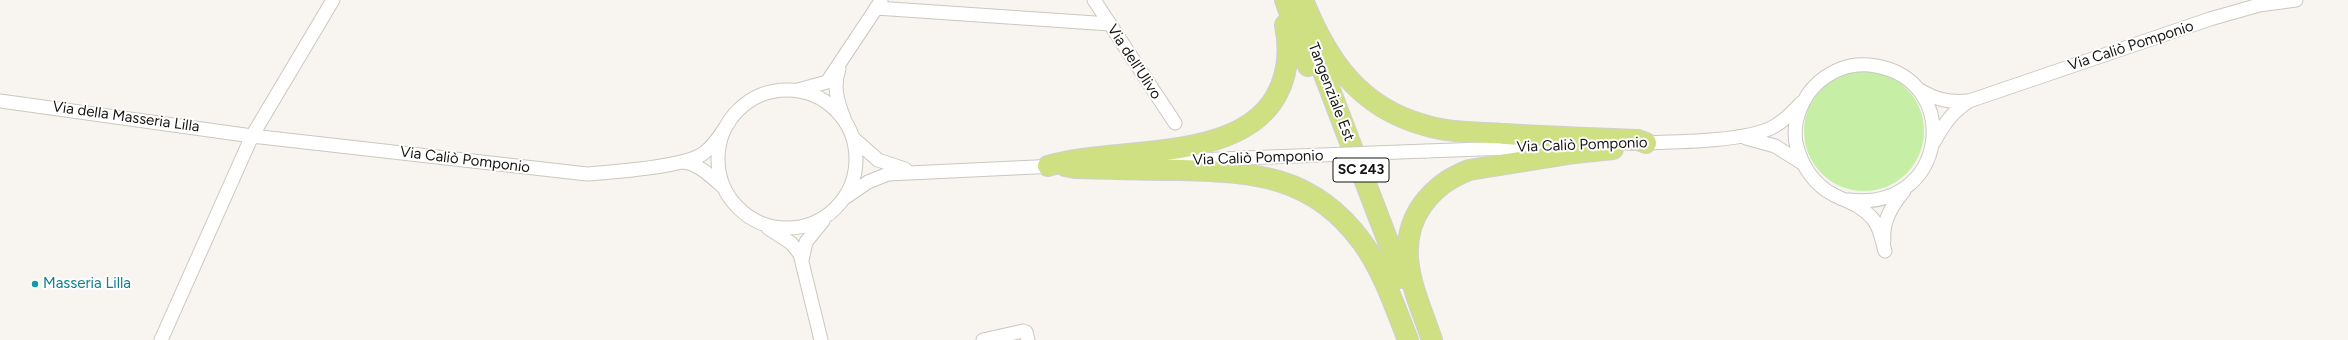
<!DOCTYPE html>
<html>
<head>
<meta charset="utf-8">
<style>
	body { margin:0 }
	canvas { display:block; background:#f8f4ef }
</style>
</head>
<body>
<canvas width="2348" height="340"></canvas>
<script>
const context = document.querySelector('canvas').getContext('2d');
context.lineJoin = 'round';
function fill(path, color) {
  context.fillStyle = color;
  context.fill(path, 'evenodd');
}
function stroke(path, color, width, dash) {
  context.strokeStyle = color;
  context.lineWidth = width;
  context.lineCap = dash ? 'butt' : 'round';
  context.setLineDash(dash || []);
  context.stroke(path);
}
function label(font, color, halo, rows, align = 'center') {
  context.font = font + ' Figtree,sans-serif';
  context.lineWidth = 4;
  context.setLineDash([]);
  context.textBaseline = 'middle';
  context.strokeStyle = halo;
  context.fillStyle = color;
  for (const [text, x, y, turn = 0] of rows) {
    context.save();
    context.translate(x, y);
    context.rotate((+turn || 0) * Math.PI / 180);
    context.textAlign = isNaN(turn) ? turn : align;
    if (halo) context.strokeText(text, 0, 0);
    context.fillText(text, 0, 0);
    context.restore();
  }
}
fill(new Path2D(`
	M1804 131a60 60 0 1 1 120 0a60 60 0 1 1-120 0Z`), '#c6efa5');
const minor = new Path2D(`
	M1094,0L1175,123
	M876,8L1110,24
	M839,69C833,86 837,101 844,118
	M1918,89C1935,99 1948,103 1968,101
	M798,90L827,82L881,1
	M718 159a69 69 0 1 1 138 0a69 69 0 1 1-138 0Z
	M0,101L252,136L587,174C613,172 686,167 704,153C715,145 722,132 729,122
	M853,138L878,160L905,169
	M1746,138L1775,146L1802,163
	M1934,142C1944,124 1952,112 1969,101L2210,19L2259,5L2296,0
	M1639,143C1673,142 1745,142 1773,127C1784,121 1793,112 1801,103
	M1426,151L1566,146
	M1174,161L1244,158
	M680,162C696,161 712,177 724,188
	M846,197L868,182L888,174L1056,166
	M1849,200C1948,212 1963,81 1876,66C1855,62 1836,68 1820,81C1803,95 1792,121 1796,143C1801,165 1814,185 1834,195C1848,202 1861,205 1872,218C1880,226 1882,241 1885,251
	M768,228L791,243L800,254L821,340
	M1884,240C1882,221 1892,205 1904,191
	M802,260L806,242L823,221
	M161,340L252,136L333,0
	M983,340L1023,331L1026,332L1028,340`);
const highway = new Path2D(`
	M1285,0L1308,66
	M1303,0C1327,60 1359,107 1424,125C1450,133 1478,132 1505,134C1549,137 1594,138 1638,140L1646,143
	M1312,43L1402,278
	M1048,166C1114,146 1238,164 1276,96C1289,73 1290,50 1285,25
	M1065,166L1075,168C1110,169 1144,170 1179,170C1254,172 1313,175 1362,242C1383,271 1395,307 1408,340
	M1432,340C1417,295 1391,248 1423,204C1436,187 1449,178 1469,170L1575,153L1613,149`);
stroke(minor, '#cbc7c2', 15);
stroke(highway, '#d0d0d0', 22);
stroke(minor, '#fff', 13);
stroke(highway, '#cee081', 20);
const minorBridge = new Path2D(`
	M1244,158L1426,151`);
stroke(minorBridge, '#cbc7c2', 15, []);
stroke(minorBridge, '#fff', 13);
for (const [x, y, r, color] of [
	[35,284,4,"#0f9aa8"]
]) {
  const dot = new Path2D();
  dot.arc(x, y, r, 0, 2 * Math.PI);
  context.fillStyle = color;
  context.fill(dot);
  stroke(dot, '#fff', 1.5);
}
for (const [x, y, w] of [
	[1361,170,56]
]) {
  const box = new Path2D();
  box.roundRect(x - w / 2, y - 12, w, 24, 3);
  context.fillStyle = '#fff';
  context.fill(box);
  stroke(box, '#151412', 1);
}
label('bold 14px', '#151412', null, [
	["SC 243",1361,170]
]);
label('15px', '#151412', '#fff', [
	["Via Caliò Pomponio",2131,46,-18],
	["Via dell'Ulivo",1134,62,57],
	["Tangenziale Est",1331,92,69],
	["Via della Masseria Lilla",126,117,8],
	["Via Caliò Pomponio",1582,145,-2],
	["Via Caliò Pomponio",1258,158,-2],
	["Via Caliò Pomponio",465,160,7]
]);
label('15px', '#0d838f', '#fff', [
	["Masseria Lilla",43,284]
], 'left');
</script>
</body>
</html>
